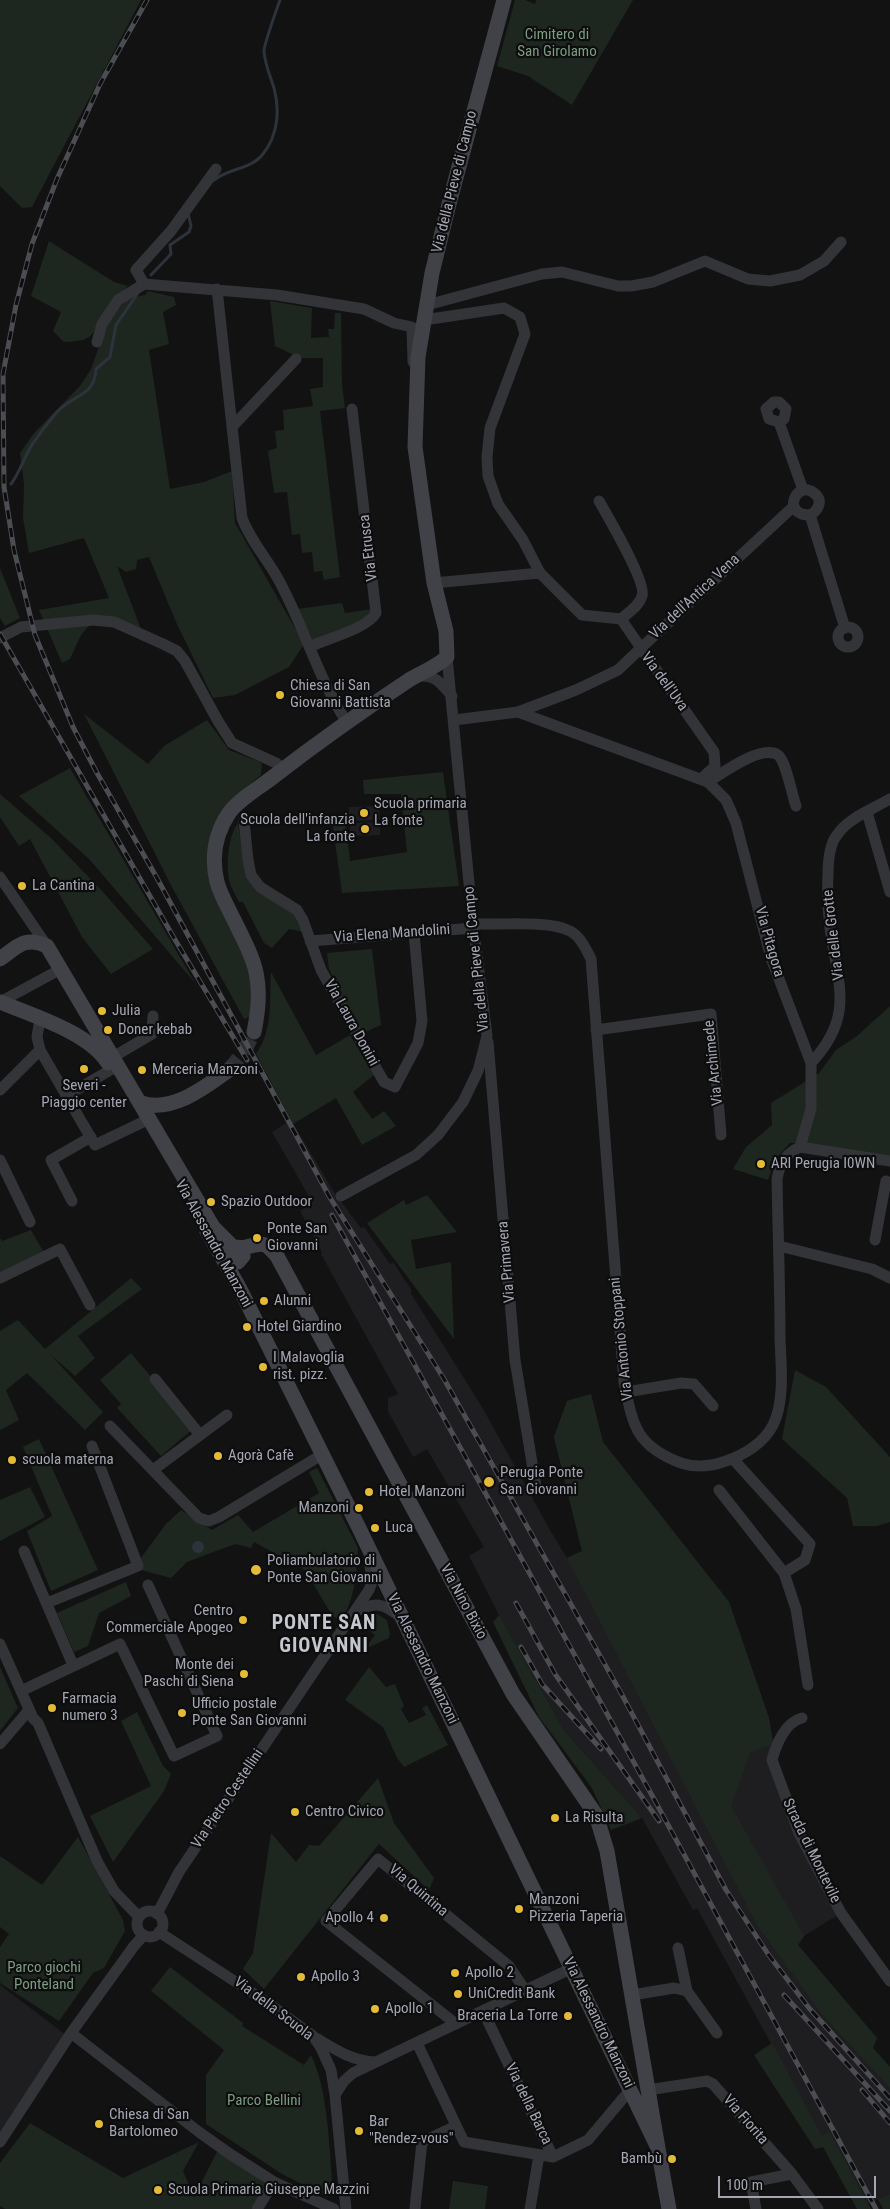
<!DOCTYPE html>
<html>
<head>
<meta charset="utf-8">
<style>
	body { margin:0 }
	#map { position:relative; width:890px; height:2209px; overflow:hidden; background:#121213; font-family:"Roboto Condensed",sans-serif }
	canvas { display:block }
	.scale { position:absolute; left:718px; top:2176px; width:158px; height:22px; box-sizing:border-box; border:2px solid #a4a7b3; border-top:0; padding-left:6px; font-size:15px; line-height:18px; white-space:nowrap; color:#a4a7b3; -webkit-text-stroke:4px #0d0d0e; paint-order:stroke }
</style>
</head>
<body>
<div id="map">
<canvas width="890" height="2209"></canvas>
<div class="scale">100 m</div>
</div>
<script>
const context = document.querySelector('canvas').getContext('2d');
context.lineJoin = 'round';
function fill(path, color) {
  context.fillStyle = color;
  context.fill(path, 'evenodd');
}
function stroke(path, color, width, dash) {
  context.strokeStyle = color;
  context.lineWidth = width;
  context.lineCap = dash ? 'butt' : 'round';
  context.setLineDash(dash || []);
  context.stroke(path);
}
function label(font, color, halo, rows, align = 'center') {
  context.font = font + ' "Roboto Condensed",sans-serif';
  context.lineWidth = 4.5;
  context.setLineDash([]);
  context.textBaseline = 'middle';
  context.strokeStyle = halo;
  context.fillStyle = color;
  for (const [text, x, y, turn = 0] of rows) {
    context.save();
    context.translate(x, y);
    context.rotate((+turn || 0) * Math.PI / 180);
    context.textAlign = isNaN(turn) ? turn : align;
    if (halo) context.strokeText(text, 0, 0);
    context.fillText(text, 0, 0);
    context.restore();
  }
}
fill(new Path2D(`
	M379,806L380,820L349,821V807Z
	M380,822V835L350,836V823Z
	M291,1120L334,1192L361,1228L364,1227L390,1264L393,1262L412,1291L410,1292L482,1407L550,1530L567,1558L582,1551L554,1437L567,1401L591,1394L603,1442L729,1602L769,1718L773,1741L772,1760L841,1913L804,1936L798,1945L877,2038L873,2048L890,2067V2194L868,2204L829,2132L822,2137L697,1908L693,1910L642,1818L564,1730L499,1615L469,1556L484,1547L427,1449L413,1457L388,1411V1398L398,1394L321,1254L322,1252L301,1213V1210L311,1204V1200L272,1132Z
	M0,1985L66,2035L0,2133Z`), '#1e1e20');
fill(new Path2D(`
	M0,0H141L32,207L22,208L0,186Z
	M515,0H525L535,4L536,0H633L572,105L528,76L497,66Z
	M49,241L114,282L128,286C121,293 112,301 107,309C91,334 97,341 64,342L53,331L61,312L31,296Z
	M148,291L174,297L176,305L163,312L169,344L149,350L170,489L204,482L232,471L235,523L304,644L289,667L235,695L213,698L176,622L149,557L137,560L136,569L126,572L117,566L141,629L96,618L81,635L70,659L62,663L39,610L109,598L84,538L29,553L23,518L24,484L20,453L34,433L80,386L91,369L108,321L127,299L145,295Z
	M270,301L312,308L311,338L329,337L328,329H334L335,313H341L342,384L345,408L320,411L340,577L324,580L322,571L314,572L312,552L302,553L300,534L292,535L287,492L274,493L268,451L277,448L275,431L284,430L283,410L313,406L310,389L323,387V358H300L275,346Z
	M0,568L20,618L5,626L0,618Z
	M342,603L345,613L373,609L368,620L313,640L297,609Z
	M84,714L148,764L164,746L207,720L229,750L260,762L262,765L261,775L238,794L209,845L253,987V1009L249,1017L244,1019L172,887Z
	M70,768L195,983L90,860L19,796Z
	M443,772L459,886L342,893L332,819L345,820L350,861L407,852L401,794H364L363,780Z
	M0,794L52,839L103,892L153,949L111,974L82,937L30,839L19,846L0,817Z
	M238,823L246,877L256,890L293,913L303,932L289,929L272,948L264,943L243,902H239C236,896 231,888 229,880C226,863 228,837 238,823Z
	M372,949L381,1025L361,1034L329,969L327,953Z
	M271,972L316,1055L350,1035L374,1075L353,1092L372,1119L384,1111L396,1126L362,1145L336,1098L293,1124L256,1054C274,1028 269,1001 271,972Z
	M890,1006V1159L806,1143H790L775,1160L768,1180L733,1169L746,1147L772,1125L771,1103L819,1073L836,1050L857,1036Z
	M427,1195L457,1232L411,1240L416,1269L451,1262L454,1339L367,1223L404,1200L406,1205Z
	M31,1230L43,1251L0,1273V1238L2,1241Z
	M131,1278L142,1289L78,1336L95,1358L75,1376L51,1355L103,1412L85,1430L27,1373L6,1390L19,1420L0,1430V1331L18,1320L45,1349Z
	M131,1353L194,1428L161,1456L117,1408L121,1404L100,1380Z
	M795,1370L826,1387L890,1457V1522L877,1526H853L847,1498L782,1439Z
	M591,1394L603,1442L729,1602L769,1718L773,1744L750,1753L731,1806L804,1936L798,1945L877,2038L873,2048L890,2067V2088L821,2013L757,1925L567,1558L582,1551L554,1437L567,1401Z
	M39,1439L98,1570L51,1591L27,1531L52,1516L23,1447Z
	M317,1468L358,1548L356,1578L351,1599L346,1612L339,1618L333,1617L305,1570L254,1542L251,1548L236,1544L224,1548L187,1562L171,1578L141,1570L140,1559L166,1524L181,1510L212,1530L238,1515L253,1532L319,1493L309,1472Z
	M30,1487L45,1517L0,1541V1500Z
	M126,1582L131,1596L99,1613L88,1646L74,1652L57,1613Z
	M377,1614L387,1620L390,1634L389,1638L365,1649L375,1635L361,1625L365,1617Z
	M499,1615L564,1730L642,1818L611,1830L592,1788L539,1717L493,1622Z
	M0,1667L18,1708L0,1731Z
	M369,1667L386,1687L395,1684L404,1706L401,1709L409,1723L426,1715L422,1708L427,1705L448,1745L404,1767L397,1758L383,1727L345,1700Z
	M137,1712L163,1766L171,1774L164,1791L113,1862L90,1816L151,1786L121,1721Z
	M378,1778L394,1823L434,1878L429,1890L379,1844L264,1989L243,1969L253,1953L271,1833L296,1862L309,1845L319,1846Z
	M78,1837L123,1920L125,1931L104,1968L93,1973L59,2021L0,1983V1947L9,1934L0,1927V1856L42,1885Z
	M170,1967L243,2023L242,2026L304,2065L311,2055C329,2092 329,2150 333,2192L327,2197L282,2174L206,2124V2075L224,2050L151,1991Z
	M772,2043L822,2136L829,2131L871,2209H857L823,2147L815,2149L754,2055Z
	M30,2123L123,2178L199,2142L183,2171L194,2197L218,2150L268,2182L251,2209H5L0,2206V2163Z
	M453,2181L488,2186L485,2209H449Z
	M890,2194V2209H883L878,2199Z`), '#1e2620');
fill(new Path2D(`
	M192 1547a6 6 0 1 1 12 0a6 6 0 1 1-12 0Z`), '#2c333b');
stroke(new Path2D(`
	M213,181C227,168 251,170 263,154C278,135 280,110 274,88C270,75 265,65 264,51C264,45 277,8 280,0
	M151,275L171,254L170,245L189,232L191,226L188,213
	M11,484C19,473 23,461 29,450C37,436 47,424 57,412C73,394 95,397 96,369L110,357L116,325L138,293`), '#2c333b', 3);
stroke(new Path2D(`
	M229,1070L243,1053L254,1032`), '#2f3033', 15, [15, 8]);
stroke(new Path2D(`
	M144,284L136,270L171,231L216,169
	M217,289L242,518C250,540 265,556 277,577C303,623 317,676 346,721
	M427,305L542,274L562,272L618,286H631L653,282L705,261L748,279L770,281L800,275L824,261L841,242
	M424,320L504,308L520,317L525,334L490,428L487,457L488,476L498,504L523,540L540,573
	M97,342L102,324L118,300L144,284L277,295L364,309L394,323L412,327L413,362
	M779,422L769,419L766,409L774,402H779L786,409L784,419L779,422L803,490
	M233,426L296,359
	M599,501C608,517 647,583 642,596C639,606 629,612 621,619
	M810,515C818,511 824,500 814,493C797,479 780,515 810,515L845,628
	M434,583L540,573L582,615L621,619L641,648L794,506
	M838 637a10 10 0 1 1 20 0a10 10 0 1 1-20 0Z
	M0,638L21,627L93,620L114,622L163,644L177,651L185,661L218,721L232,743L276,763L283,769
	M311,646C327,639 368,628 376,613L352,409
	M418,676C437,675 440,683 452,696
	M518,712L576,690L618,670L641,648L714,752L715,766L701,779
	M454,720L518,712L708,782L726,800L736,823L771,958L811,1063V1109L800,1147
	M708,782C723,773 761,744 778,755C786,761 792,795 796,806
	M867,812L890,892
	M244,821L248,860L251,875L260,887L297,910L303,920L321,970L384,1082L395,1087L418,1043L422,1021L414,933
	M0,877L47,946
	M473,924C498,925 550,920 570,931C581,937 586,949 591,959L624,1382C633,1426 636,1446 681,1463C696,1468 712,1466 726,1461C744,1455 764,1443 773,1425C785,1401 781,1365 780,1339C780,1285 778,1232 777,1179C780,1163 785,1154 800,1147
	M310,941L474,928
	M0,1002L61,969
	M596,1030L711,1014L721,1135
	M488,1042L515,1360L536,1487
	M40,1050L95,1145L143,1122
	M113,1057L152,1034L153,1016
	M811,1063C855,1016 838,985 830,928C828,911 827,893 828,875C828,862 829,845 837,835C848,818 873,809 890,799
	M0,1090L40,1050L37,1037L40,1019
	M66,1096L112,1069
	M800,1147L890,1161
	M0,1160L30,1222
	M341,1196L416,1155L438,1135L463,1102L478,1071L487,1036L473,924L447,657
	M72,1201L51,1160L91,1137
	M875,1240L886,1181
	M779,1246L872,1269L890,1278
	M0,1278L60,1249L90,1305
	M155,1379L200,1435
	M626,1392L681,1383L694,1384L713,1406
	M110,1426L199,1518L209,1521L219,1517L323,1454
	M733,1459L810,1544L805,1560L784,1573L796,1609L808,1685
	M153,1470L227,1415
	M719,1490L784,1573
	M24,1551L73,1665
	M47,1603L138,1566L92,1446
	M355,1612C376,1601 383,1603 402,1618
	M0,1644L33,1718L38,1723L97,1861L114,1891L139,1917
	M21,1691L120,1644L174,1756L217,1736L148,1585
	M802,1718C785,1722 776,1745 772,1760L799,1833L841,1913L890,1981
	M0,1744L29,1710
	M137 1924a13 13 0 1 1 26 0a13 13 0 1 1-26 0Z
	M157,1914L179,1872L369,1590L372,1582L369,1558
	M159,1932L265,2001L313,2036L321,2048L331,2070L335,2095L346,2209
	M678,1948L687,1991L717,2033
	M632,1995L674,1988L687,1991
	M483,2011L553,2157
	M456,2024L326,1921L378,1859L509,1966L525,1990
	M71,2033L199,2132L230,2154L274,2182L334,2209
	M316,2038C336,2050 351,2060 374,2062
	M417,2043L464,2142L553,2157
	M648,2090L707,2081L713,2084L792,2174L818,2209
	M335,2095L344,2081L353,2073L572,1968
	M0,2142L71,2033L134,1946L144,1935
	M553,2157L588,2140L630,2090
	M415,2208L422,2142L456,2126
	M257,2209L274,2182
	M530,2209L539,2155
	M756,2209L751,2182L792,2174`), '#333438', 11);
stroke(new Path2D(`
	M0,959C18,946 25,936 47,946L213,1227L233,1247C238,1247 241,1248 246,1247C264,1243 264,1241 277,1256L513,1694L596,1815L607,1851L658,2148
	M0,1002C33,1016 88,1032 108,1063
	M254,1032C265,979 255,962 232,916C227,906 220,893 217,882C211,857 215,834 229,813C239,799 259,788 273,777C317,743 362,711 409,680C422,672 435,668 447,657L446,631L434,583L415,447L418,357L432,273L450,200L504,0
	M141,1103C172,1113 204,1088 229,1070
	M206,1229L240,1289L358,1526L658,2148L669,2209
	M230,1249L228,1254L229,1260L238,1262L243,1256L240,1248`), '#414248', 15);
const rail = new Path2D(`
	M147,0L100,84L57,179L32,244L16,305L3,374L4,487L14,550L35,635L73,727L97,773L157,878L329,1196L444,1379L621,1693L726,1890L768,1954L809,2008L890,2098
	M0,634L174,938L247,1060
	M332,1215L654,1799L876,2209
	M516,1603L555,1674L659,1821
	M521,1647L542,1684L601,1749
	M784,1995L890,2111
	M862,2090L890,2123`);
stroke(rail, '#4c4d53', 5);
stroke(rail, '#0d0d0e', 3, [9]);
for (const [x, y, r, color] of [
	[280,695,5,"#e4ba39"],
	[364,813,5,"#e4ba39"],
	[365,829,5,"#e4ba39"],
	[22,886,5,"#e4ba39"],
	[102,1011,5,"#e4ba39"],
	[108,1030,5,"#e4ba39"],
	[84,1069,5,"#e4ba39"],
	[142,1070,5,"#e4ba39"],
	[761,1164,5,"#e4ba39"],
	[211,1202,5,"#e4ba39"],
	[257,1238,5,"#e4ba39"],
	[264,1301,5,"#e4ba39"],
	[247,1327,5,"#e4ba39"],
	[263,1367,5,"#e4ba39"],
	[218,1456,5,"#e4ba39"],
	[12,1460,5,"#e4ba39"],
	[489,1482,6,"#e4ba39"],
	[369,1492,5,"#e4ba39"],
	[359,1508,5,"#e4ba39"],
	[375,1528,5,"#e4ba39"],
	[256,1570,6,"#e4ba39"],
	[243,1620,5,"#e4ba39"],
	[244,1674,5,"#e4ba39"],
	[52,1708,5,"#e4ba39"],
	[182,1713,5,"#e4ba39"],
	[295,1812,5,"#e4ba39"],
	[555,1818,5,"#e4ba39"],
	[519,1909,5,"#e4ba39"],
	[384,1918,5,"#e4ba39"],
	[455,1973,5,"#e4ba39"],
	[301,1977,5,"#e4ba39"],
	[458,1994,5,"#e4ba39"],
	[375,2009,5,"#e4ba39"],
	[568,2016,5,"#e4ba39"],
	[99,2124,5,"#e4ba39"],
	[359,2131,5,"#e4ba39"],
	[672,2159,5,"#e4ba39"],
	[158,2190,5,"#e4ba39"]
]) {
  const dot = new Path2D();
  dot.arc(x, y, r, 0, 2 * Math.PI);
  context.fillStyle = color;
  context.fill(dot);
  stroke(dot, '#0d0d0e', 2);
}
label('15px', '#7c9d81', '#0d0d0e', [
	["Cimitero di",557,35],
	["San Girolamo",557,52],
	["Parco giochi",44,1968],
	["Ponteland",44,1985],
	["Parco Bellini",264,2101]
]);
label('15px', '#a4a7b3', '#0d0d0e', [
	["Via della Pieve di Campo",455,182,-76],
	["Via Etrusca",369,548,-97],
	["Via dell'Antica Vena",695,597,-43],
	["Via dell'Uva",664,682,54],
	["Via Elena Mandolini",392,934,-4],
	["Via delle Grotte",834,935,-97],
	["Via Pitagora",769,942,74],
	["Via della Pieve di Campo",477,959,-96],
	["Via Laura Donini",351,1023,61],
	["Via Archimede",714,1063,-96],
	["Via Alessandro Manzoni",213,1244,61],
	["Via Primavera",507,1262,-95],
	["Via Antonio Stoppani",622,1339,-96],
	["Via Nino Bixio",463,1602,62],
	["Via Alessandro Manzoni",422,1659,64],
	["Via Pietro Cestellini",228,1799,-56],
	["Strada di Montevile",811,1851,64],
	["Via Quintina",418,1891,40],
	["Via della Scuola",273,2009,37],
	["Via Alessandro Manzoni",598,2023,64],
	["Via della Barca",528,2104,64],
	["Via Fiorita",745,2120,49]
]);
label('15px', '#a4a7b3', '#0d0d0e', [
	["Chiesa di San",290,686],
	["Giovanni Battista",290,703],
	["Scuola primaria",374,804],
	["La fonte",374,821],
	["Scuola dell'infanzia",355,820,"right"],
	["La fonte",355,837,"right"],
	["La Cantina",32,886],
	["Julia",112,1011],
	["Doner kebab",118,1030],
	["Merceria Manzoni",152,1070],
	["Severi -",84,1086,"center"],
	["Piaggio center",84,1103,"center"],
	["ARI Perugia I0WN",771,1164],
	["Spazio Outdoor",221,1202],
	["Ponte San",267,1229],
	["Giovanni",267,1246],
	["Alunni",274,1301],
	["Hotel Giardino",257,1327],
	["I Malavoglia",273,1358],
	["rist. pizz.",273,1375],
	["Agorà Cafè",228,1456],
	["scuola materna",22,1460],
	["Perugia Ponte",500,1473],
	["San Giovanni",500,1490],
	["Hotel Manzoni",379,1492],
	["Manzoni",349,1508,"right"],
	["Luca",385,1528],
	["Poliambulatorio di",267,1561],
	["Ponte San Giovanni",267,1578],
	["Centro",233,1611,"right"],
	["Commerciale Apogeo",233,1628,"right"],
	["Monte dei",234,1665,"right"],
	["Paschi di Siena",234,1682,"right"],
	["Farmacia",62,1699],
	["numero 3",62,1716],
	["Ufficio postale",192,1704],
	["Ponte San Giovanni",192,1721],
	["Centro Civico",305,1812],
	["La Risulta",565,1818],
	["Manzoni",529,1900],
	["Pizzeria Taperia",529,1917],
	["Apollo 4",374,1918,"right"],
	["Apollo 2",465,1973],
	["Apollo 3",311,1977],
	["UniCredit Bank",468,1994],
	["Apollo 1",385,2009],
	["Braceria La Torre",558,2016,"right"],
	["Chiesa di San",109,2115],
	["Bartolomeo",109,2132],
	["Bar",369,2122],
	["\"Rendez-vous\"",369,2139],
	["Bambù",662,2159,"right"],
	["Scuola Primaria Giuseppe Mazzini",168,2190]
], 'left');
context.letterSpacing = '1px';
label('bold 20px', '#c5c7cf', '#0d0d0e', [
	["PONTE SAN",324,1624],
	["GIOVANNI",324,1647]
]);
context.letterSpacing = '0px';
</script>
</body>
</html>
